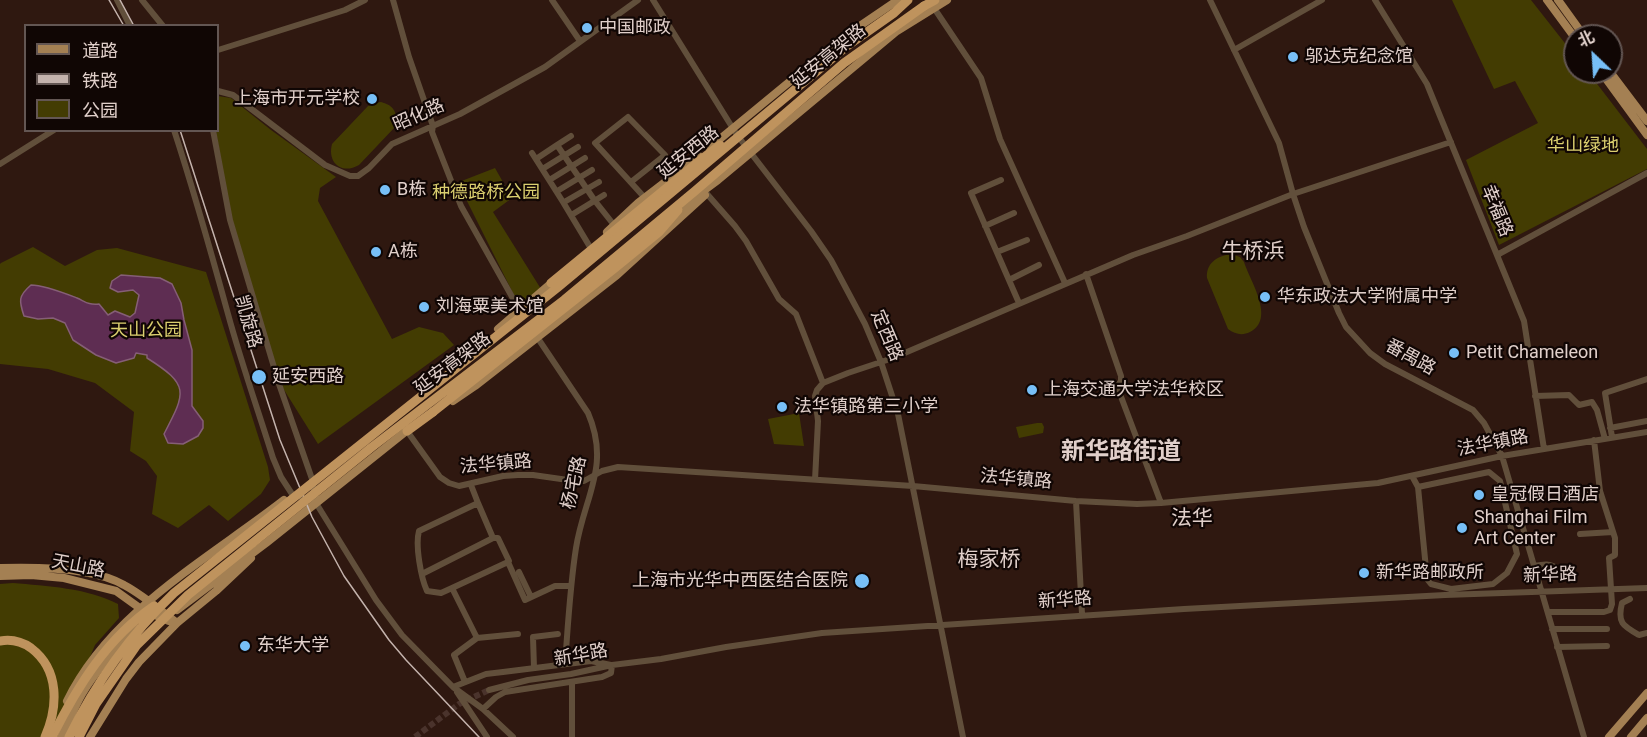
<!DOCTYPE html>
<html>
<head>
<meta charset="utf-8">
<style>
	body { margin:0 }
	#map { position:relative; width:1647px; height:737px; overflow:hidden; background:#2f1810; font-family:Roboto,"Noto Sans SC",sans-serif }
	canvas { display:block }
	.legend { position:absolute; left:24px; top:24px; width:195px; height:108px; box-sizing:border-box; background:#100604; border:2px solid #635653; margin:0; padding:8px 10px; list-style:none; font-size:18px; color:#e0cfca }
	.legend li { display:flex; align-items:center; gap:12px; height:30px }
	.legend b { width:30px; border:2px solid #635653 }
	.north { position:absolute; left:1563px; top:24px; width:60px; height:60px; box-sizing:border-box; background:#100604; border:2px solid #635653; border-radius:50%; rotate:335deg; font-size:16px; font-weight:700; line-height:24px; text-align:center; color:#e0cfca }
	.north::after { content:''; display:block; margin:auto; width:21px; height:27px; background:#77bff7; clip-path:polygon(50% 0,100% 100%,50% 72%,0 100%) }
</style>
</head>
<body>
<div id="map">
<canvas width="1647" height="737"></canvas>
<ul class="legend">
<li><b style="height:8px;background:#a48053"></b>道路</li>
<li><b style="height:8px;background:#c4b3ad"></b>铁路</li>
<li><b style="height:16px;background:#433c02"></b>公园</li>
</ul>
<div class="north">北</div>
</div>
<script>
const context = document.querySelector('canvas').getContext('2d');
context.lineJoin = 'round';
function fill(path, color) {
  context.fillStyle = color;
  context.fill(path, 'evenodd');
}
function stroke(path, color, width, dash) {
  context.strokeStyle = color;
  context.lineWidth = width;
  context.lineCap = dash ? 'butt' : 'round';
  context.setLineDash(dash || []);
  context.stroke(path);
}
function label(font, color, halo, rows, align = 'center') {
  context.font = font + ' Roboto,"Noto Sans SC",sans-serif';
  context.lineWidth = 4.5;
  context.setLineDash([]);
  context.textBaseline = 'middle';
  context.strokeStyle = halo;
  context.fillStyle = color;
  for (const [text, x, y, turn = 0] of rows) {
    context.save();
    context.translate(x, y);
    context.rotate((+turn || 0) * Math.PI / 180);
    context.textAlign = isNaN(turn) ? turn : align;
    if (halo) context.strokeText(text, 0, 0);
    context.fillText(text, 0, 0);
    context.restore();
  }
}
fill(new Path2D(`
	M1452,0H1531L1575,56V72H1588L1647,149V169L1499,245L1466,160L1538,123L1515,81L1494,89Z
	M218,96L231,98L271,130L336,177L320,188L318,201L392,339L419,327L443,333L454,345L318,444L281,385L231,220L216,131L218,130Z
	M381,102C394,105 399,114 395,127L359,165C342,175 327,163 332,144L368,106L374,103Z
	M495,168L512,198L493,212L541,289L520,307L460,187L459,182Z
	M33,247L65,266L97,250L117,248L206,272L268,467L270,480L261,494L228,521L209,505L178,528L152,514L157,476L146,461L130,451L134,412L95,383L48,369L0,364V264L1,263Z
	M1231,254L1240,257L1244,262C1250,281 1276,319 1250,332C1242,336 1235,334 1228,329L1207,278C1206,263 1217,256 1231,254Z
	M799,413L804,446L774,444L768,419Z
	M1037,423H1042L1044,427L1043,433L1019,438L1016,427Z
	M13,583C46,586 88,588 118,604L119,618L95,645L66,715L49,737H0V584Z`), '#433c02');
const water = new Path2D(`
	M121,275L160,278L172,284L181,303L184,320L192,350V406L203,421V428L198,436L183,444L168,443L164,434C186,392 190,385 147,358V355L136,353L134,358L116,363L96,355L73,340L65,323L53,318L38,319L24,316C19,301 18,296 31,285C44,285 64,293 77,298C86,302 88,305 99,304L108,315L115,311L130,317L135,313L139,295L133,290L118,292L110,288L112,281Z`);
fill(water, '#5e2d52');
stroke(water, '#855e76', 1.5);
stroke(new Path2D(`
	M415,737L459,704L489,690`), '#4a332c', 6, [6, 3]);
stroke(new Path2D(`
	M117,0L130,26
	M142,0L163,26
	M393,0L409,57L433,126L432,132L461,206L520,311
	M552,0L580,41
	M653,0L737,135L811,231L831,260L865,324L881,362L898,414L963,737
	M1210,0L1279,143L1293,194L1304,227L1339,313L1346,327L1370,353L1385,364L1473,410L1484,423L1502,456L1584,737
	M1375,0L1427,84L1440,116L1524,321L1544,449
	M934,8L981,78L1000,139L1065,283
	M218,50L345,10L365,0
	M1234,50L1322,0
	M218,91L233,95L325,165L350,176H358L369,168L392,144L460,114L545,67L638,0
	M174,130C194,191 211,252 228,314C241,362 258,410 273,458L281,477L292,494L310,500
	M213,130L230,220L279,384L312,479L316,503L376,600L402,635L453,687L483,709L513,737
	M557,145L571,136
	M532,153L563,202L590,247
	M539,157L557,145L595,201L614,225
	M0,164L54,130
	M544,168L578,147
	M551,179L585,158
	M1001,180L971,193L1019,303
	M631,182L665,155L628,117L595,143L645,198
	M559,190L592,170
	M707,194L735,226L746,241L779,299L796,314L823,383
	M566,201L599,182
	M573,214L604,195
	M985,226L1014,213
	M997,252L1027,240
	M1497,255L1647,173
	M1086,274L1121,376V381L1117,386L1161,503
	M1009,280L1039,265
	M535,334L588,413C611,466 584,497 576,548C570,586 568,625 565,664
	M1535,396L1569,395L1579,405L1592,402L1597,410L1605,439
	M1610,428L1647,421
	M407,431L440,477L449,483L459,486L503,476L518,475H533L568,480L584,481L602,471L618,467L913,486L1076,501L1137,504L1161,503L1378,483L1502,456L1647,432
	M1612,437L1605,393L1647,379
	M1412,476L1418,487L1427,579L1431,584L1451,589L1452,591
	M815,480L818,421L815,396L817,390L823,383L848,373L893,358L1133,255L1187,236L1293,194L1451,142
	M471,485L478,503
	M1418,487L1489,472L1500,481L1517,554L1507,573L1493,584L1451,589
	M1570,496L1601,494
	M1076,501L1082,614
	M1580,534L1613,532
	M493,538H498L509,561L508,562
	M1534,566C1544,564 1550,563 1558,569
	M519,572L531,597
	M422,574L493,538L478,503L419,531C415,545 421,578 427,591L441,593L452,588
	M1630,599L1622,603C1617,623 1623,626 1639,635L1647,633
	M1548,612H1604L1610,610L1612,604L1609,558L1615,555V538L1600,491L1594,440
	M1552,629H1607
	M518,634L477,638L452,588L508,562L525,600L555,586H571
	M1557,647L1607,646
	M534,668L533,637L558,634
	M465,682L454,655L477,638
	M572,683V737
	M453,687L486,674L503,672L591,661L611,665
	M489,690L528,680L571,674L612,665L661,659L726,647L822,633L1184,609L1445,595L1647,588
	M457,692L487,737
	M483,709L496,697L505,692L602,677L611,673L612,665`), '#614f3b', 6);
stroke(new Path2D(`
	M1547,0L1575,38
	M1558,0L1584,36
	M1601,72L1647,135
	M1610,72L1647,121
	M709,148L845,36L898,0
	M683,206L718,180L897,31L947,0
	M607,232L638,203L699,156
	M498,329L556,279
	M453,401L475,386L617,275L705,195
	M0,568C34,567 94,567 124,585C143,595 160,610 177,623
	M0,576L31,575L64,578L116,591L141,609L169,621
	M177,610L266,543L410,428
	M67,701C110,612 208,559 284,500
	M61,737C68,723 74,708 82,694C97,669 116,648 136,628
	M90,737L126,679L139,662L177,623L216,591L251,558
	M1609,737L1647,693
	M1631,737L1647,718`), '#a48053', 8);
stroke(new Path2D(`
	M924,6L935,0
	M551,283L703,158
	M407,431L433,412
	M0,641C11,639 21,641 31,648C60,670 58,707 45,737`), '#bf935d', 9);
stroke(new Path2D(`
	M109,0L124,26
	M120,0L134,26
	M180,130L280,440L312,517L344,576L389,640L406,660L479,737`), '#c4b3ad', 1.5);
stroke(new Path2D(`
	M703,158L720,145
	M433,412L615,268L659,232L678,210
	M52,737C77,687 107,638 154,606
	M69,737C95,684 131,634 174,593L557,288L847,46L894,13L908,0
	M79,737L96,704L137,645L188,595L372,447L564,300L695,191L844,63L924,6`), '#bf935d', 9);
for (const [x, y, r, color] of [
	[587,28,6,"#77bff7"],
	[1293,57,6,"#77bff7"],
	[372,99,6,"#77bff7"],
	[385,190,6,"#77bff7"],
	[376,252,6,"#77bff7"],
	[1265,297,6,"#77bff7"],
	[424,307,6,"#77bff7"],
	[1454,353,6,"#77bff7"],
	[259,377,8,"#77bff7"],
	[1032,390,6,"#77bff7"],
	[782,407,6,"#77bff7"],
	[1479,495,6,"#77bff7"],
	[1462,528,6,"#77bff7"],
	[1364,573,6,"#77bff7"],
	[862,581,8,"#77bff7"],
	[245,646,6,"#77bff7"]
]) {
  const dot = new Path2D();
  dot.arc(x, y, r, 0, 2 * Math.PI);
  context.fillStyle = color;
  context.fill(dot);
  stroke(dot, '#100604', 2);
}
label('18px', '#e0cfca', '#100604', [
	["中国邮政",599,28],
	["邬达克纪念馆",1305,57],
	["上海市开元学校",360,99,"right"],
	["B栋",397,190],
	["A栋",388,252],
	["华东政法大学附属中学",1277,297],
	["刘海粟美术馆",436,307],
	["Petit Chameleon",1466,353],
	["延安西路",272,377],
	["上海交通大学法华校区",1044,390],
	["法华镇路第三小学",794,407],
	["皇冠假日酒店",1491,495],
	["Shanghai Film",1474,518],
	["Art Center",1474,539],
	["新华路邮政所",1376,573],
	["上海市光华中西医结合医院",848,581,"right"],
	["东华大学",257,646]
], 'left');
label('18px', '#e0cfca', '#100604', [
	["延安高架路",829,57,-39],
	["昭化路",419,116,-24],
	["延安西路",689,153,-39],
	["幸福路",1496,211,68],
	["凯旋路",247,322,74],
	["定西路",886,336,67],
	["番禺路",1410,358,29],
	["延安高架路",453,364,-37],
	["法华镇路",1493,444,-11],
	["法华镇路",496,465,-5],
	["法华镇路",1016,480,5],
	["杨宅路",575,483,-77],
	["天山路",78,567,11],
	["新华路",1550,576,-2],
	["新华路",1065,601,-4],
	["新华路",581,656,-10]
]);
label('18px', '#dbcf6f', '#100604', [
	["华山绿地",1583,146],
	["种德路桥公园",486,193],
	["天山公园",146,331]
]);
label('21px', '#e0cfca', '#100604', [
	["牛桥浜",1253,253],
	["法华",1192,520],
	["梅家桥",989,561]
]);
label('bold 24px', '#e0cfca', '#100604', [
	["新华路街道",1121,453]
]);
</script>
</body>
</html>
